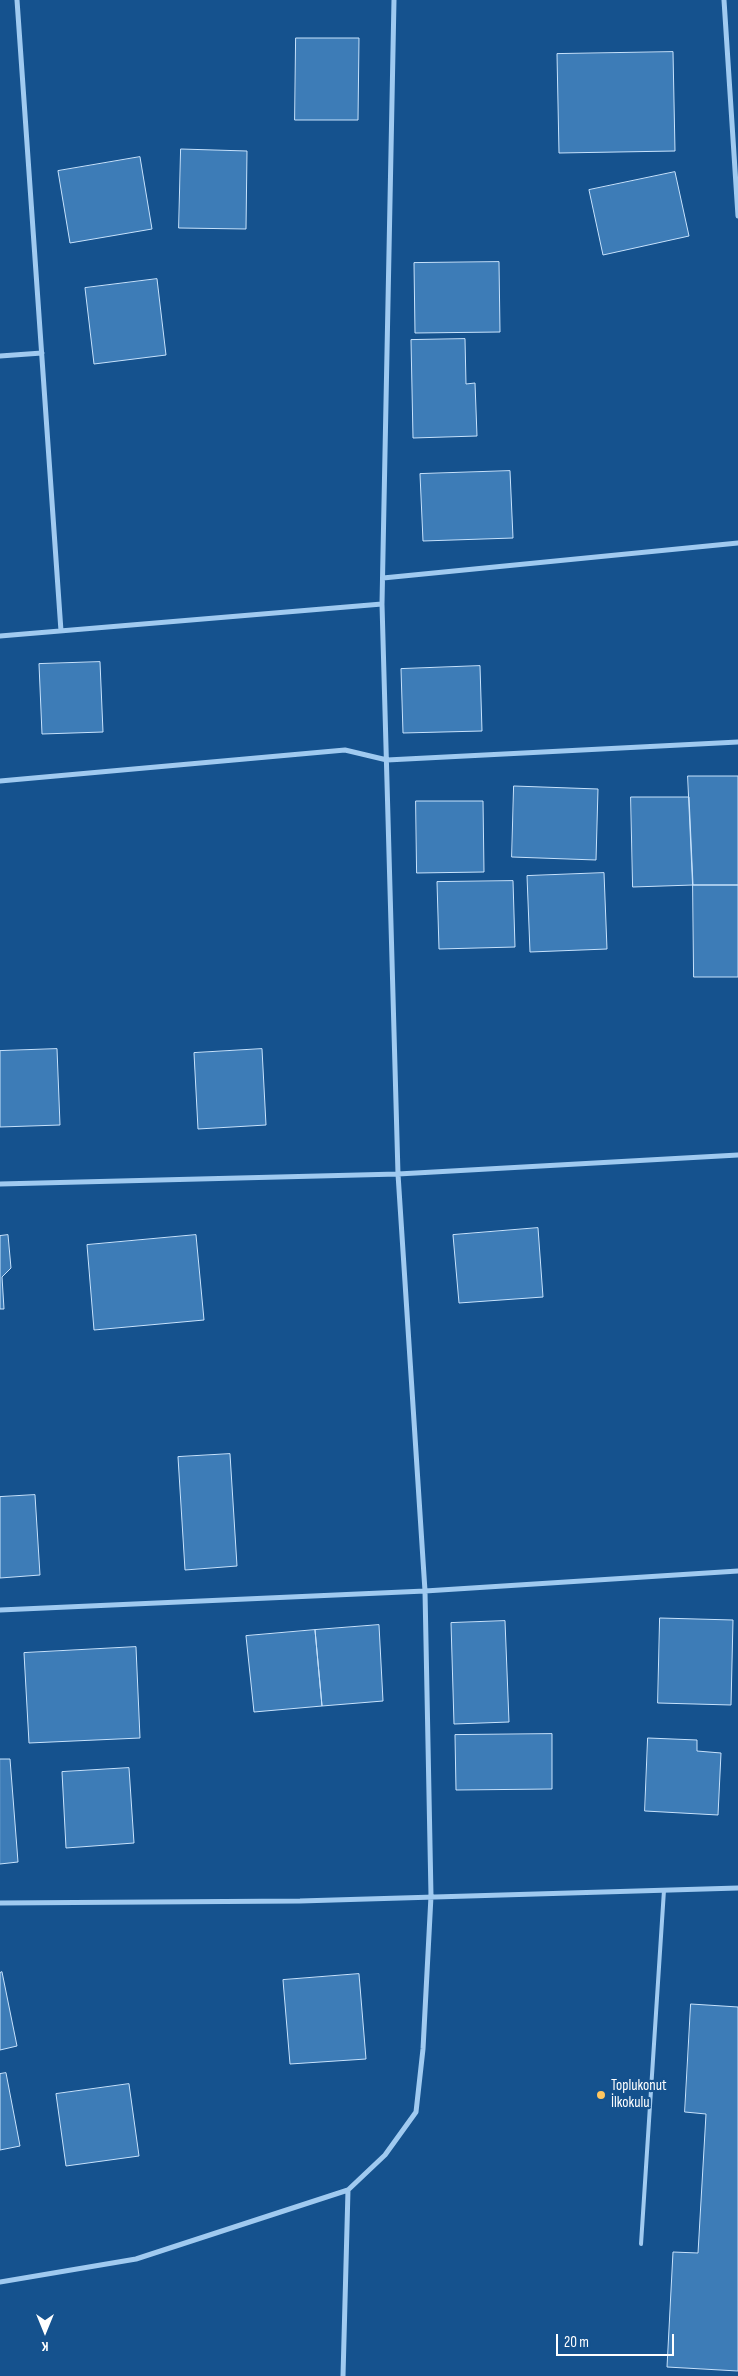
<!DOCTYPE html>
<html>
<head>
<meta charset="utf-8">
<style>
	body { margin:0 }
	#map { position:relative; width:738px; height:2376px; overflow:hidden; background:#15528e; font-family:"Sofia Sans Condensed",sans-serif }
	canvas { display:block }
	.north { position:absolute; left:20px; top:2306px; width:50px; height:50px; -webkit-text-stroke:4px #15528e; paint-order:stroke; rotate:180deg; font-size:14px; font-weight:700; line-height:20px; text-align:center; color:#fff }
	.north::after { content:''; display:block; margin:auto; width:18px; height:22px; background:#fff; clip-path:polygon(50% 0,100% 100%,50% 72%,0 100%) }
	.scale { position:absolute; left:556px; top:2334px; width:118px; height:22px; box-sizing:border-box; border:2px solid #fff; border-top:0; padding-left:6px; font-size:15px; line-height:18px; white-space:nowrap; color:#fff; -webkit-text-stroke:4px #15528e; paint-order:stroke }
</style>
</head>
<body>
<div id="map">
<canvas width="738" height="2376"></canvas>
<div class="north">K</div>
<div class="scale">20 m</div>
</div>
<script>
const context = document.querySelector('canvas').getContext('2d');
context.lineJoin = 'round';
function fill(path, color) {
  context.fillStyle = color;
  context.fill(path, 'evenodd');
}
function stroke(path, color, width, dash) {
  context.strokeStyle = color;
  context.lineWidth = width;
  context.lineCap = dash ? 'butt' : 'round';
  context.setLineDash(dash || []);
  context.stroke(path);
}
function label(font, color, halo, rows, align = 'center') {
  context.font = font + ' "Sofia Sans Condensed",sans-serif';
  context.lineWidth = 4.5;
  context.setLineDash([]);
  context.textBaseline = 'middle';
  context.strokeStyle = halo;
  context.fillStyle = color;
  for (const [text, x, y, turn = 0] of rows) {
    context.save();
    context.translate(x, y);
    context.rotate((+turn || 0) * Math.PI / 180);
    context.textAlign = isNaN(turn) ? turn : align;
    if (halo) context.strokeText(text, 0, 0);
    context.fillText(text, 0, 0);
    context.restore();
  }
}
const building = new Path2D(`
	M296,38H359L358,120H295Z
	M673,52L675,151L559,153L557,54Z
	M181,149L247,151L246,229L179,228Z
	M140,157L152,229L70,243L58,171Z
	M675,172L689,236L603,255L589,190Z
	M499,262L500,332L415,333L414,263Z
	M157,279L166,355L94,364L85,288Z
	M465,339L466,384L475,383L477,436L413,438L411,340Z
	M510,471L513,538L423,541L420,474Z
	M100,662L103,732L42,734L39,664Z
	M480,666L482,731L403,733L401,669Z
	M688,776H738V885H693Z
	M514,786L598,789L596,860L512,857Z
	M631,797H689L693,885L633,887Z
	M416,801H483L484,872L417,873Z
	M604,873L607,949L530,952L527,876Z
	M513,881L515,947L439,949L437,882Z
	M693,885H738V977H694Z
	M57,1049L60,1125L0,1127V1051Z
	M262,1049L266,1125L198,1129L194,1053Z
	M538,1228L543,1297L459,1303L453,1235Z
	M8,1235L11,1268L2,1277L4,1309H0V1236Z
	M196,1235L204,1320L94,1330L87,1245Z
	M230,1454L237,1566L185,1570L178,1457Z
	M35,1495L40,1575L0,1578V1497Z
	M660,1618L733,1620L731,1705L658,1703Z
	M505,1621L509,1722L454,1724L451,1623Z
	M379,1625L383,1701L322,1706L315,1630Z
	M315,1630L322,1706L254,1712L246,1636Z
	M136,1647L140,1738L29,1743L24,1653Z
	M552,1734V1789L456,1790L455,1735Z
	M648,1738L697,1740V1751L721,1753L718,1815L645,1811Z
	M0,1759H10L18,1862L0,1864Z
	M129,1768L134,1843L66,1848L62,1772Z
	M2,1972L17,2046L0,2050V1973Z
	M359,1974L366,2059L290,2064L283,1980Z
	M691,2004L738,2007V2371L667,2367L673,2252L698,2253L706,2114L685,2112Z
	M6,2073L20,2146L0,2150V2074Z
	M129,2084L139,2156L66,2166L56,2094Z`);
fill(building, '#3d7cb7');
stroke(building, '#c7e2fc', 1);
stroke(new Path2D(`
	M641,2244L664,1890`), '#a0caf0', 4);
stroke(new Path2D(`
	M17,0L61,631
	M724,0L738,216
	M0,356L42,353
	M383,578L738,543
	M0,636L382,604
	M0,781L345,750L387,760L738,742
	M0,1184L398,1174L738,1155
	M0,1610L425,1591L738,1571
	M0,1903L300,1901L738,1888
	M0,2282L136,2259L348,2190L385,2155L416,2112L423,2049L431,1896L425,1591L398,1174L382,604L394,0
	M343,2376L348,2190`), '#a0caf0', 5);
for (const [x, y, r, color] of [
	[601,2095,5,"#ffc65f"]
]) {
  const dot = new Path2D();
  dot.arc(x, y, r, 0, 2 * Math.PI);
  context.fillStyle = color;
  context.fill(dot);
  stroke(dot, '#15528e', 2);
}
label('15px', '#fff', '#15528e', [
	["Toplukonut",611,2086],
	["İlkokulu",611,2103]
], 'left');
</script>
</body>
</html>
